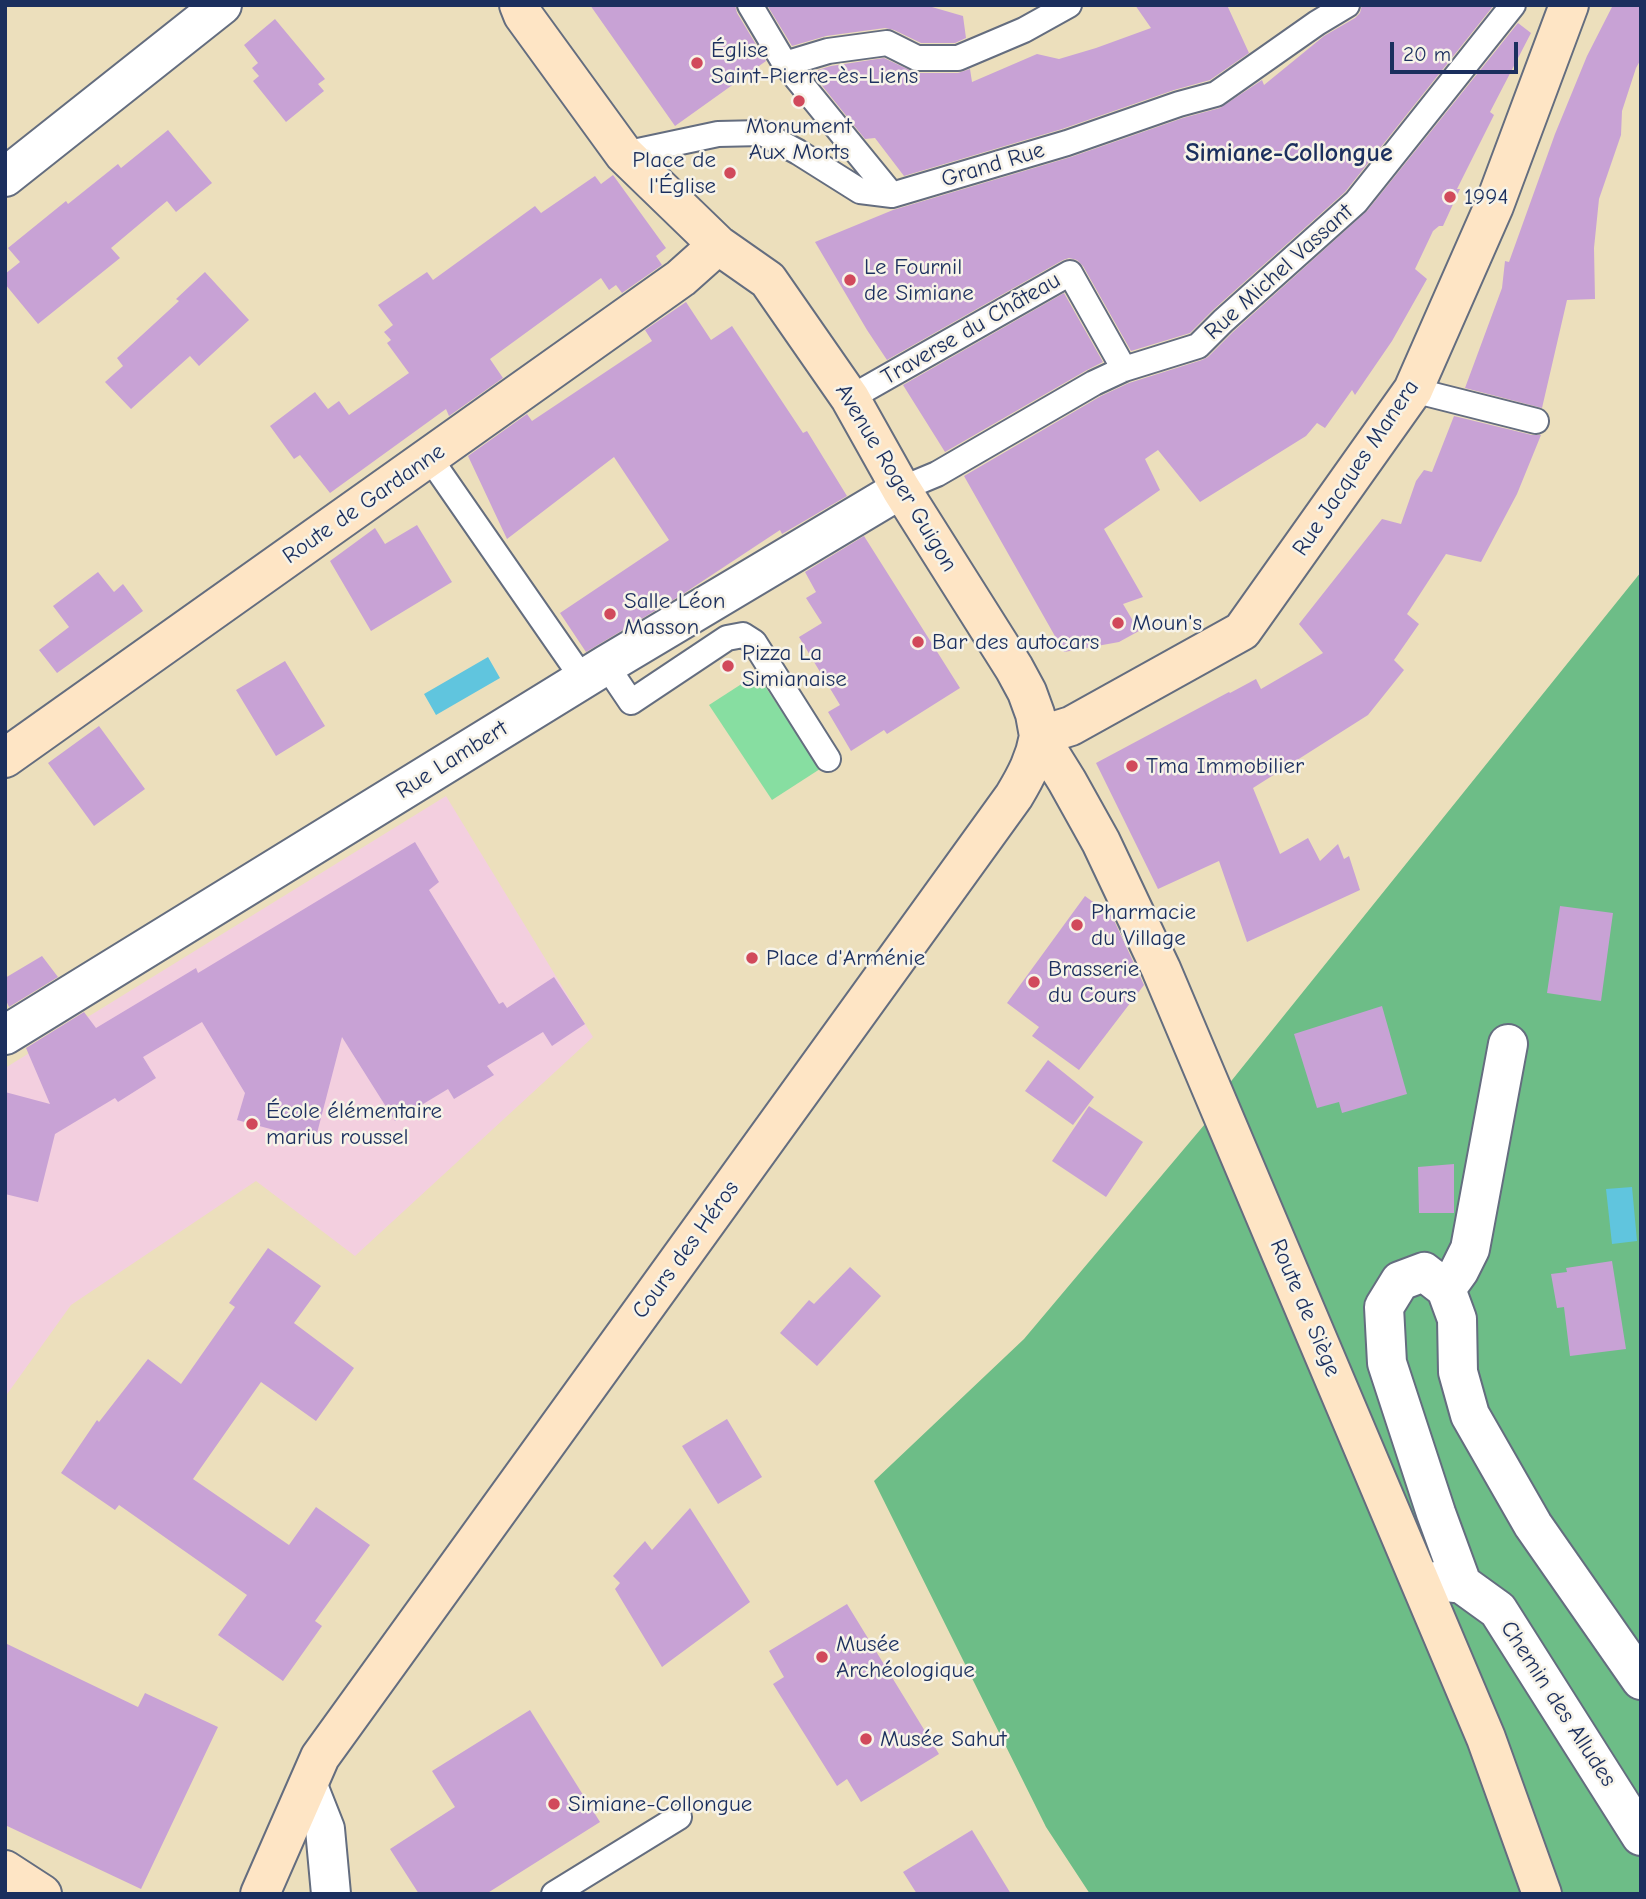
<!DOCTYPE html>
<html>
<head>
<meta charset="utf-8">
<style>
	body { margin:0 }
	#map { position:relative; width:1646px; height:1899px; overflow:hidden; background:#ecdfbc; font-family:"Comic Neue",sans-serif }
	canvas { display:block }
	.frame { position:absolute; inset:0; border:7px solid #1b2f5e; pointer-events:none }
	.scale { position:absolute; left:1390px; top:42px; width:128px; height:32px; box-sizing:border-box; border:4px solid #1b2f5e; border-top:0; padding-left:9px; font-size:21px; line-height:24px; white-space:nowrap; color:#1b2f5e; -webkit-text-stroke:5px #f7f3e8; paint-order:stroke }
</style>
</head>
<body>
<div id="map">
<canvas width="1646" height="1899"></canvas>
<div class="frame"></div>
<div class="scale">20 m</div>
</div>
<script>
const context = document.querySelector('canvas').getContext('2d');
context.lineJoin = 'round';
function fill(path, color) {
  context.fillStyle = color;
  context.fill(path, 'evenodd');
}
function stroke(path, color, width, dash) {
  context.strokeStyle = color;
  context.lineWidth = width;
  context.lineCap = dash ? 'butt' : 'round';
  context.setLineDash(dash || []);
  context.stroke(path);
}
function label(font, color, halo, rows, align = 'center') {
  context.font = font + ' "Comic Neue",sans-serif';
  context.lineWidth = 5;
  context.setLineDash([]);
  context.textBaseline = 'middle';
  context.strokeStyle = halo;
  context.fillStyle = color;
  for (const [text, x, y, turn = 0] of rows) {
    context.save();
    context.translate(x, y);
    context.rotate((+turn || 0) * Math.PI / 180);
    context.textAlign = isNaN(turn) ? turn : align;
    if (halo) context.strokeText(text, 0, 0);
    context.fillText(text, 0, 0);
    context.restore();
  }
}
fill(new Path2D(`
	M446,796L593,1037L355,1256L256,1181L71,1305L5,1397V1068Z`), '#f3cfdf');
fill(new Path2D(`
	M757,674L820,769L772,800L709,705Z`), '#87dea1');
fill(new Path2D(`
	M1641,572V1894H1535L1228,1085Z
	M1205,1124L1345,1431L1449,1682L1522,1894H1090L1046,1827L874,1481L1024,1339Z`), '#6dbd87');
fill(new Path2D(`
	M488,657L500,678L436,715L424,694Z
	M1632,1187L1637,1241L1612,1244L1606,1189Z`), '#60c5de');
fill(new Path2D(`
	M590,5H735L737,13L766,61L675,126Z
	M767,5H925L963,16L966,38L955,43H921L894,30L885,28L826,36L792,46Z
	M1135,5H1227L1249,53L1210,80L1174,90L1062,129L904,176L875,138L865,139L811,72L831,66L884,58L916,73H958L970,69L972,82L1037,54L1059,59L1096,48L1151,28Z
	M1362,5H1494L1345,192L1213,310L1190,333L1131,351L1083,266L1077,260L1069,258L1063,260L887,360L867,330L815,242L893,210L1071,157L1183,118L1220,108L1262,80L1264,85L1324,36L1355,18L1360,13Z
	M1613,5H1641V59L1636,68L1622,111L1621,135L1599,199L1594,248L1595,299L1567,300L1542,408L1465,388L1502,288L1505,261L1509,262L1555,134L1587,56Z
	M275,19L325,79L318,84L324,91L286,122L253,81L259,76L252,68L258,63L244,45Z
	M1518,23L1531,33L1490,112L1494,115L1457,189H1460L1443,226H1439L1433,231L1415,269L1427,279L1392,341L1355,395L1352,390L1325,428L1317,423L1306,436L1200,502L1158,450L1145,459L1160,490L1104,529L1143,597L1123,604L1139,631L1119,642L1064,652L964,476L1101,396L1129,383L1202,360L1208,357L1233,332L1367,211Z
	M168,130L212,183L176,212L167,201L111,248L120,258L38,324L5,284V274L20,262L8,248L66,201L68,204L118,164L121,168Z
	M613,175L666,248L656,256L662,265L622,293L616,285L609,290L601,278L490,359L503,378L449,416L446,409L330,493L300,455L294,459L270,426L315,392L328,409L339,401L349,415L409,373L387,343L391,340L384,332L393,325L378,305L427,272L433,280L535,206L541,213L595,176L601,184Z
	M205,272L249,320L199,366L190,356L131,409L105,382L123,366L117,358L179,301L176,299Z
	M1064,293L1103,362L1087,370L945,452L903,385Z
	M686,302L711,340L732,326L803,433L807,431L847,496L782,534L780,530L683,594L586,652L560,613L669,540L614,457L507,539L468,456L527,414L532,421L652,341L645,330Z
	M1454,416L1532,435H1541L1517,494L1481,562L1446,554L1407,614L1419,624L1394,660L1404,670L1368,715L1253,788L1280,854L1308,838L1320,861L1338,844L1344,859L1349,856L1360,890L1247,942L1219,861L1158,889L1096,763L1229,692L1230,693L1256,679L1261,689L1323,653L1299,624L1382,519L1401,524L1416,481L1424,470L1432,472Z
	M417,525L452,582L371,631L330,561L375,528L385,544Z
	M864,536L960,688L887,734L884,730L851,751L828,712L840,705L799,637L822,623L806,598L816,592L805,572Z
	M98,572L114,592L123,584L143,611L57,673L39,650L69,627L53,606Z
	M285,661L325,726L276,756L236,690Z
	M99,726L145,789L94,826L48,763Z
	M415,842L439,882L429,890L499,1004L503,1002L507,1008L554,977L585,1024L552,1046L543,1032L487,1066L494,1075L454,1099L448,1089L395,1121L342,1037L315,1141L237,1120L245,1093L202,1022L143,1057L156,1078L118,1102L115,1098L55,1134L38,1202L5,1194V1092L50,1104L26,1048L84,1012L96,1028L196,968L198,973Z
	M1085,896L1112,916L1144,985L1079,1070L1032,1036L1039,1027L1007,1003Z
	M1560,906L1613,913L1601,1001L1547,993Z
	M42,956L58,977L9,1007L5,998V978Z
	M1382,1006L1407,1094L1342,1113L1339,1102L1317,1108L1294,1034Z
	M1048,1060L1094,1097L1073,1125L1025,1091Z
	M1089,1106L1143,1142L1106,1197L1052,1161Z
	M1454,1164V1213H1419L1418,1167Z
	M268,1248L321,1286L294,1323L354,1368L316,1421L261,1382L193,1479L289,1545L316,1507L370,1545L315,1621L322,1626L283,1681L218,1635L247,1595L119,1505L115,1510L61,1473L97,1420L99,1422L148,1359L181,1384L235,1307L229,1303Z
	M1612,1261L1626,1349L1570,1356L1564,1307L1557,1308L1551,1274L1567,1272L1566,1268Z
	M850,1267L881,1296L817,1366L780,1333L809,1300L814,1304Z
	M727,1419L762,1477L718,1504L682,1446Z
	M690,1508L750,1602L662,1667L615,1589L620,1583L613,1576L645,1541L652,1550Z
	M847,1604L939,1754L861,1802L847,1779L837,1786L773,1684L784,1677L769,1651Z
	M5,1643L138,1707L145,1693L218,1727L141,1889L5,1825Z
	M530,1710L600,1822L486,1894H419L390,1849L455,1807L432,1771Z
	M972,1830L1011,1894H917L903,1872Z`), '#c8a2d5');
const lane = new Path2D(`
	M750,5L785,64L892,195
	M785,64L828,51L887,43L917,58H958L1024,30L1069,5
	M624,154L718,134L762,133L798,152L860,191L892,195L1067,143L1179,104L1216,94L1317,23L1347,5
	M1413,390L1536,421
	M850,398L1070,273L1124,369
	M429,457L583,679
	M901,489L937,474L1094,383L1124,369L1198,346L1223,321L1356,202L1513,5
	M606,665L631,702L727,638L743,635L754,642L828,759
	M554,1894L679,1817`);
const street = new Path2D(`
	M5,177L222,5
	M5,1035L606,665L901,489
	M1446,1289L1459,1271L1470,1249L1508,1044
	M1436,1581L1462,1584L1498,1610L1641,1836
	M1462,1584L1436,1513L1387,1363L1384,1307L1400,1281L1424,1272L1446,1289L1457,1319L1458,1372L1470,1415L1533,1525L1641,1680
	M308,1786L325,1829L331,1894`);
const secondary = new Path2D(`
	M519,5L523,15L624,154L718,245L768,280L850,398L901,489L1014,668L1027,692L1035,714L1039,736L1067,781L1101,842L1161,969L1486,1738L1542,1894
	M1039,736L1071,726L1242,631L1413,390L1494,206L1569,5
	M5,758L681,278L718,245
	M5,1870L42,1894
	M260,1894L320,1757L1014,796C1026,776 1035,759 1039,736`);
stroke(lane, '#646d7f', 28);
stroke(street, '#646d7f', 42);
stroke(secondary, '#646d7f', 42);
stroke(lane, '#fff', 24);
stroke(street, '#fff', 38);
stroke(secondary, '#fee5c5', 38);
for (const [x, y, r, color] of [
	[697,63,7,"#d1495b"],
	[799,101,7,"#d1495b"],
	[730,173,7,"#d1495b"],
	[1450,197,7,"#d1495b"],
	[850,280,7,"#d1495b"],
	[610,614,7,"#d1495b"],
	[1118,623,7,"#d1495b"],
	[918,642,7,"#d1495b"],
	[728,666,7,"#d1495b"],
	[1132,766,7,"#d1495b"],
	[1077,925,7,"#d1495b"],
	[752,958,7,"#d1495b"],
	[1034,982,7,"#d1495b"],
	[252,1124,7,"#d1495b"],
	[822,1657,7,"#d1495b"],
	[866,1739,7,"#d1495b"],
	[554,1804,7,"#d1495b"]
]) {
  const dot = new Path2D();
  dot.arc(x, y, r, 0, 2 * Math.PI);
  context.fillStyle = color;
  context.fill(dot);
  stroke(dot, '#f7f3e8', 2.5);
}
label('23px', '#1b2f5e', '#f7f3e8', [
	["Église",711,50],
	["Saint-Pierre-ès-Liens",711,76],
	["Monument",799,126,"center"],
	["Aux Morts",799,152,"center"],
	["Place de",716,160,"right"],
	["l'Église",716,186,"right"],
	["1994",1464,197],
	["Le Fournil",864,267],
	["de Simiane",864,293],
	["Salle Léon",624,601],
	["Masson",624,627],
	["Moun's",1132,623],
	["Bar des autocars",932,642],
	["Pizza La",742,653],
	["Simianaise",742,679],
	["Tma Immobilier",1146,766],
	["Pharmacie",1091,912],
	["du Village",1091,938],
	["Place d'Arménie",766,958],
	["Brasserie",1048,969],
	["du Cours",1048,995],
	["École élémentaire",266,1111],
	["marius roussel",266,1137],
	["Musée",836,1644],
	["Archéologique",836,1670],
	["Musée Sahut",880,1739],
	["Simiane-Collongue",568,1804]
], 'left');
label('23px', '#1b2f5e', '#f7f3e8', [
	["Grand Rue",993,165,-17],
	["Rue Michel Vassant",1279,272,-42],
	["Traverse du Château",971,329,-30],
	["Rue Jacques Manera",1356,468,-56],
	["Avenue Roger Guigon",896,478,59],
	["Route de Gardanne",364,504,-35],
	["Rue Lambert",452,760,-32],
	["Cours des Héros",686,1250,-54],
	["Route de Siège",1305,1308,67],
	["Chemin des Alludes",1558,1704,57]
]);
label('bold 26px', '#1b2f5e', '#f7f3e8', [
	["Simiane-Collongue",1289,154]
]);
</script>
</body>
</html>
